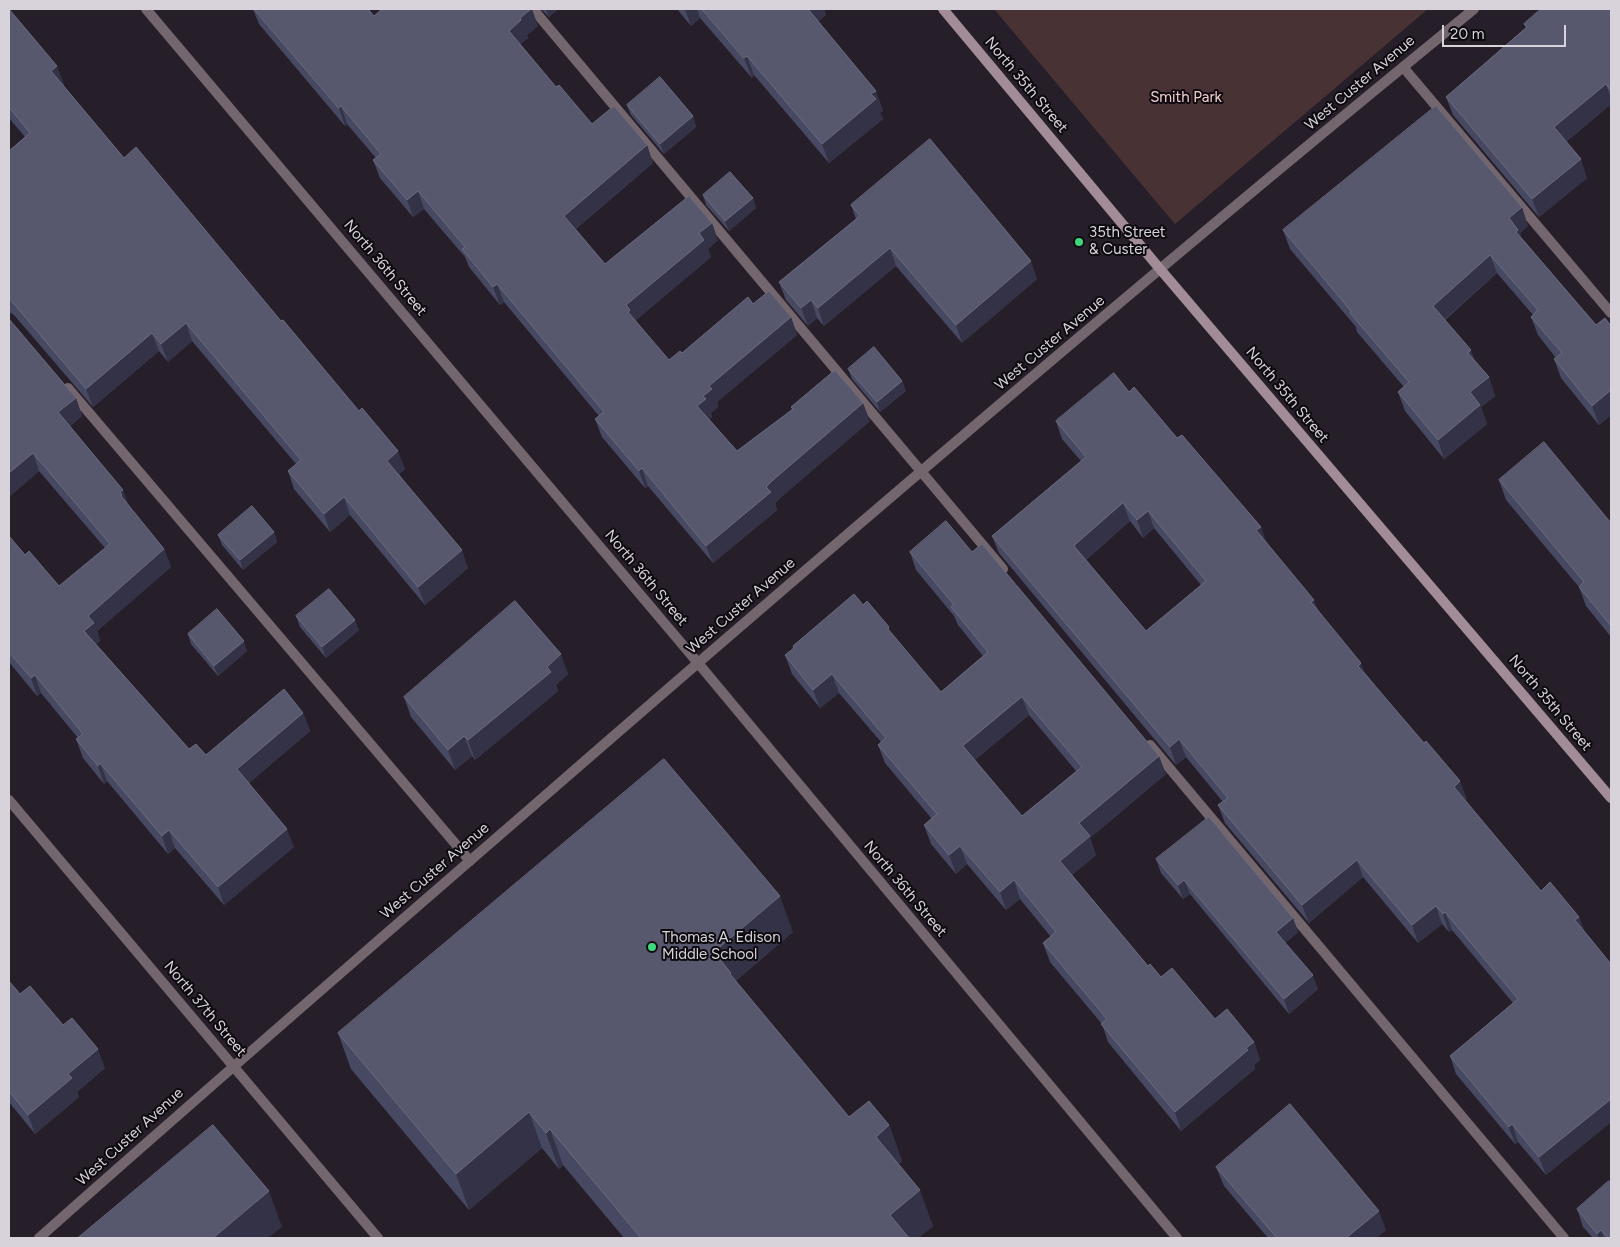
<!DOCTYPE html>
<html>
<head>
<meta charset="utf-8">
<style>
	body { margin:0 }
	#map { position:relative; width:1620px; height:1247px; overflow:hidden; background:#261f2a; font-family:Figtree,sans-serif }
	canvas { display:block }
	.frame { position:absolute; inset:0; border:10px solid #d8d3da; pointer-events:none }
	.scale { position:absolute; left:1442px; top:25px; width:124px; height:22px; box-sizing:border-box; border:2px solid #d8d3da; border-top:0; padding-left:6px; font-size:15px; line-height:18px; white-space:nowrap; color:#d8d3da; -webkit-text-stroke:4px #0d0a0f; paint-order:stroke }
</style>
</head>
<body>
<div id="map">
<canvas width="1620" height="1247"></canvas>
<div class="frame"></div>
<div class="scale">20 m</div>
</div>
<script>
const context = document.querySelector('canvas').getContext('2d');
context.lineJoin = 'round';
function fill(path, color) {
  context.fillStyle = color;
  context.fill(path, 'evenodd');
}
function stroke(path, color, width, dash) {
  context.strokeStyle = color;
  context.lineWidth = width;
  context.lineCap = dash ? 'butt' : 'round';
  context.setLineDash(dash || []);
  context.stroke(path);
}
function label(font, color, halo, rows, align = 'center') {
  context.font = font + ' Figtree,sans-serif';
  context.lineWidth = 4;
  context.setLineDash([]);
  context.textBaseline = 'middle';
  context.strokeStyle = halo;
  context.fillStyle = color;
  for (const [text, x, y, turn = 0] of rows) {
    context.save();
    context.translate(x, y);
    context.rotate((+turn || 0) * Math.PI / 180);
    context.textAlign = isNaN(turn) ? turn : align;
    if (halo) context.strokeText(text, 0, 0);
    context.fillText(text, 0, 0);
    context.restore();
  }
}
fill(new Path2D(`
	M994,9H1428L1175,224Z`), '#493233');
stroke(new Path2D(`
	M533,9L1003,569
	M1403,67L1611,313
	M68,388L470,861
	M1150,745L1564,1238`), '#73666d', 10);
stroke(new Path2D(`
	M146,9L698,663L1177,1238
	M9,800L378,1238
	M39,1238C202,1093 367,950 532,807C842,537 1155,269 1474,9`), '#73666d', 10);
stroke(new Path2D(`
	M943,9L1160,269L1611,798`), '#a28c97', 10);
fill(new Path2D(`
	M9,9L64,84L63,85L124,158L405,469L399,474L468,568L425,605L350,515L330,532L294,489L288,471L296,464L192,341L168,362L159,351L93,407L14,315L9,312V151L25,137L9,118Z
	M253,9H368L374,16L538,26L527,35L528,38L520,44L556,87L592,124L647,145L653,163L576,229L605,264L718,240L708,249L711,257L635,321L669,360L682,353L753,304L791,317L797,335L717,402L718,407L711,413L712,417L709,419L737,451L792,410L791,407L870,421L780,498L775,503L777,510L713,563L648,486L645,488L602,437L595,419L599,416L504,302L500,305L469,267L465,257L424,209L413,217L380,178L373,160L376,158L347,124L345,126L259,24Z
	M541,9H558L549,17Z
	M677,9H824L826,15L818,21L883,110L880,113L883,119L829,163L754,75L752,78L700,18L691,26Z
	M1611,9V104L1566,142L1587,178L1539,217L1453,115L1446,97L1526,28L1524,24Z
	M627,105L693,116L696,127L664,154L631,115Z
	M703,195L753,198L756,208L729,231L706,205Z
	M851,205L1037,279L962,343L896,266L824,326L817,318L808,326L786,300L779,282L856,219Z
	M1528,226L1520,233L1521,237L1596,325L1611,326V415L1599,425L1561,378L1554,359L1556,358L1538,335L1531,317L1533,315L1497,273L1445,320L1474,360L1489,377L1495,396L1481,407L1487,424L1444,459L1405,411L1398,392L1404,387L1357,332L1356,327L1290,249L1283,230Z
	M9,319L76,398L82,416L70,426L129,507L164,549L171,567L97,631L100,641L96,644L189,749L206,755L303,713L310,731L249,783L294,847L224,905L175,848L168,854L107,781L104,784L83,758L76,739L78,738L41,693L37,696L9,662V536L25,555L59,586L105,548L39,471L9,497Z
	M848,369L902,381L906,391L880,412L852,379Z
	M1129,392L1177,438L1261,527L1266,542L1366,674L1467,799L1465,800L1541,891L1579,917L1584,931L1611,964V1122L1546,1175L1518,1142L1515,1144L1456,1074L1450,1056L1513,1003L1452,930L1449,932L1442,924L1418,943L1363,877L1309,923L1225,823L1218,805L1223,802L1186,757L1176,765L999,553L992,536L1081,461L1062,439L1056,421ZM1130,521L1143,538L1154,528L1201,585L1146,631L1086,560Z
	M1499,480L1611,523V637L1586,606L1579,587L1506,500Z
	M274,532L277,542L243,570L222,545L218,535Z
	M910,552H972L1166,774L1090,838L1096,855L1072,875L1148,966L1161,977L1215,1019L1254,1042L1260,1060L1254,1065L1255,1069L1181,1131L1108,1042L1102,1024L1050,962L1043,943L1051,937L1020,899L1006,910L967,864L956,874L931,844L924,825L932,819L885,763L878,745L881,742L839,693L820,708L792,674L785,655L794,649L793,646L863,605L941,692L983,656L958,625L954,616L916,570ZM1029,715L1076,771L1022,816L975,760Z
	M296,616L359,630L326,658L300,627Z
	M188,634L247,651L218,676L191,644Z
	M568,674L556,685L558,691L475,760L472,756L455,770L411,717L404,697Z
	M1156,859L1293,918L1298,932L1285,943L1318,989L1289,1014L1190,894L1183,899L1161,873Z
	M793,932L735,981L849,1117L889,1125L902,1161L898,1164L933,1226L918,1238H624L563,1165L559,1169L542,1148L469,1210L351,1069L338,1033Z
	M9,981L20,994L63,1025L105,1068L77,1092L79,1097L35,1134L9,1102Z
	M1216,1167L1386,1230L1376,1238H1268L1224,1186Z
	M1577,1209L1611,1238H1593L1583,1227Z`), '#474861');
fill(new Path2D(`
	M531,9H532L538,26L527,35L528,38L515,49L509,31L520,18Z
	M546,9H558L549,17Z
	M685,9H697L700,18L691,26Z
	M807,9H824L826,15L813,26Z
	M747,56L754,75L752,78L744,58Z
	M57,66L64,84L58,89L51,71Z
	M1606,84L1611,99V104L1561,146L1554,127Z
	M876,91L883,110L880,113L883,119L829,163L822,144Z
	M341,106L347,124L345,126L339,108Z
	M693,116L696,127L664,154L660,144Z
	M647,145L653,163L571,233L564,216Z
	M1581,159L1587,178L1539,217L1532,199Z
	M418,191L424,209L413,217L407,200Z
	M753,198L756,208L729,231L725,221Z
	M1522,207L1528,226L1520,233L1525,249L1509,218Z
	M712,223L718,240L708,249L711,257L635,321L628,312L626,305L699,233Z
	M890,248L896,266L824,326L818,308Z
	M1490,255L1497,273L1439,324L1433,306Z
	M1031,261L1037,279L962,343L956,325Z
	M497,284L504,302L500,305L493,287Z
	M811,300L817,318L808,326L801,308Z
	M791,317L797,335L717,402L718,407L711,413L712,417L704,423L697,406L709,386Z
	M186,323L192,341L168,362L161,344Z
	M152,333L159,351L93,407L86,389Z
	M1471,350L1478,369L1468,353Z
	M1489,377L1495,396L1481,407L1487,424L1444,459L1438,440L1470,392Z
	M902,381L906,391L880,412L877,402Z
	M1611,390V415L1599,425L1592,406Z
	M76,398L82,416L65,430L58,412Z
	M863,403L870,421L780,498L775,503L777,510L713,563L706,546L773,480Z
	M398,451L405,469L394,479L387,461Z
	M33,453L39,471L9,497V473Z
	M642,468L648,486L645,488L639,471Z
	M123,490L130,508L128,514L120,492Z
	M344,497L350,515L330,532L324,514Z
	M1123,503L1130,521L1081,564L1074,546Z
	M1148,511L1154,528L1143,538L1137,520Z
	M1261,527L1267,545L1256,530Z
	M274,532L277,542L243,570L240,560Z
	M164,549L171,567L97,631L100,641L91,649L84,631L88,616Z
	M462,550L468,568L425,605L418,587Z
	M1314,600L1321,617L1311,602Z
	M355,620L359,630L326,658L322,647Z
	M244,641L247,651L218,676L214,666Z
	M561,654L568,674L556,685L558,691L475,760L468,740Z
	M1361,663L1368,681L1358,666Z
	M832,674L839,693L820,708L813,690Z
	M35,675L41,693L37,696L31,678Z
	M1022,697L1029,715L970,764L963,746Z
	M303,713L310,731L244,787L237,769Z
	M464,736L472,756L455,770L448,750Z
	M1179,739L1186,757L1176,765L1170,747Z
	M1159,756L1166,774L1090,838L1096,855L1067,879L1060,861L1079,823Z
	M100,763L107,781L104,784L98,766Z
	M1460,781L1467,799L1460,805L1454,787Z
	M287,829L294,847L224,905L218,887Z
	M169,830L175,848L168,854L162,836Z
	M960,846L967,864L956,874L949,855Z
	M1357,860L1363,877L1309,923L1302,905Z
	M1014,880L1020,899L1006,910L1000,892Z
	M1184,880L1190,894L1183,899L1178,885Z
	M780,896L793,932L735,982L714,952Z
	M1436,906L1442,924L1418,943L1412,925Z
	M1445,912L1452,930L1449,932L1443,914Z
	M1579,917L1585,935L1575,920Z
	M1293,918L1298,932L1281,947L1276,932Z
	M1313,975L1318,989L1289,1014L1284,999Z
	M1254,1042L1260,1060L1254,1065L1255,1069L1181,1131L1175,1112L1246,1048Z
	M98,1049L105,1068L77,1092L79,1097L35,1134L28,1115L68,1074Z
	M1611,1099V1122L1546,1175L1539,1157Z
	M529,1112L542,1148L469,1210L456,1174Z
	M1512,1124L1518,1142L1515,1144L1509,1127Z
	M889,1125L902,1161L889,1173L876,1137Z
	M550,1129L563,1165L559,1169L546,1133Z
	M920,1190L933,1226L918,1238H898L890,1215Z
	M269,1191L282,1227L268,1238H213Z
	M1379,1211L1386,1230L1376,1238H1346Z
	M1601,1230L1604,1238H1599L1597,1234Z`), '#333246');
const building = new Path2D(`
	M9,9L57,66L51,71L124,158L136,147L281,321L283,320L359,411L362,408L398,451L387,461L462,550L418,587L344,497L324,514L288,471L301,460L186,323L161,344L152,333L86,389L9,298V151L30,133L9,107Z
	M254,9H368L374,16L382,9H531L520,18L521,20L509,31L556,87L559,85L592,124L614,106L647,145L564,216L605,264L689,196L712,223L699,233L704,240L626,305L630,310L628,312L669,360L680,351L682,353L748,297L753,304L769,291L791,317L709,386L712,389L703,396L706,399L697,406L737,451L793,409L791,407L835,370L863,403L773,480L766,487L771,492L706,546L642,468L639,471L595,419L604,412L497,284L493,287L462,249L465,247L418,191L407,200L373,160L381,154L341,106L339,108Z
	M702,9H808L876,91L871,94L876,99L822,144L747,56L744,58Z
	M1541,9H1611V91L1606,84L1554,127L1581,159L1532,199L1446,97L1527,27L1524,24Z
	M660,77L693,116L660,144L627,105Z
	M1436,106L1522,207L1509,218L1518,230L1516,232L1596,325L1605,318L1611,326V390L1592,406L1554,359L1562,353L1531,317L1538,310L1490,255L1433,306L1471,350L1468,353L1489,377L1470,392L1480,405L1438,440L1398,392L1409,382L1350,313L1351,311L1283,230Z
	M930,139L1031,261L956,325L890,248L818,308L811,300L801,308L779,282L860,216L851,205Z
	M730,172L753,198L725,221L703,195Z
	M9,319L76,398L58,412L123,490L120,492L122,495L121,496L164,549L88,616L94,623L84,631L189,749L196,744L206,755L284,689L303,713L237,769L287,829L218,887L169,830L162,836L100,763L98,766L76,739L83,734L35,675L31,678L9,652V536L25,555L29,551L59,586L110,544L33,453L9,473Z
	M874,347L902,381L877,402L848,369Z
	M1114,373L1129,392L1134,387L1177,438L1182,435L1261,527L1256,530L1314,600L1311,602L1361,663L1358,666L1424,743L1426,741L1460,781L1454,787L1541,891L1550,882L1579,917L1575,920L1611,964V1099L1539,1157L1512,1124L1509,1127L1450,1056L1518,999L1445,912L1443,914L1436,906L1412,925L1357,860L1302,905L1218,805L1228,798L1179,739L1170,747L992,536L1086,457L1056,421ZM1123,503L1137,520L1148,511L1206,581L1146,631L1074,546Z
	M1544,442L1611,523V626L1579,587L1584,582L1499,480Z
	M252,506L274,532L240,560L218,535Z
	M946,521L972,552L982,544L1159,756L1079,823L1090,836L1060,861L1148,966L1150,964L1161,977L1172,968L1215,1019L1227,1009L1254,1042L1246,1048L1248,1050L1175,1112L1101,1024L1107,1019L1043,943L1056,932L1014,880L1000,892L960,846L949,855L924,825L937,814L878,745L886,738L832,674L813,690L785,655L794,648L793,646L854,594L863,605L867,601L889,627L888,629L941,692L988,652L951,607L954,605L910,552ZM1022,697L1082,767L1022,816L963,746Z
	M329,589L355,620L322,647L296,616Z
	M515,601L561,654L547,667L551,672L468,740L464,736L448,750L404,697Z
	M217,609L244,641L214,666L188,634Z
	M664,759L780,896L714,952L731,973L730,974L849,1117L869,1101L889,1125L876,1137L920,1190L890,1215L909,1238H641L550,1129L546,1133L529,1112L456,1174L338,1033Z
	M1209,817L1293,918L1276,932L1313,975L1284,999L1184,880L1178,885L1156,859Z
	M9,981L20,994L30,986L63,1025L72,1018L98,1049L68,1074L72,1078L28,1115L9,1091Z
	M1290,1104L1379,1211L1346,1238H1277L1216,1167Z
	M213,1125L269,1191L213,1238H78Z
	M1609,1181L1611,1183V1238H1608L1601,1230L1597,1234L1577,1209Z`);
fill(building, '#57576e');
stroke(building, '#6b6b7f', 1);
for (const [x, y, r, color] of [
	[1079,242,5,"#3fd77d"],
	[652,947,5,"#3fd77d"]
]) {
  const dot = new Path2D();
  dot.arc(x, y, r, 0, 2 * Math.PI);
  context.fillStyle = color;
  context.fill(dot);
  stroke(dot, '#0d0a0f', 2);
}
label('15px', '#d8d3da', '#0d0a0f', [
	["West Custer Avenue",1360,83,-40],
	["North 35th Street",1026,85,50],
	["North 36th Street",385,268,50],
	["West Custer Avenue",1050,343,-40],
	["North 35th Street",1287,395,50],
	["North 36th Street",646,578,50],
	["West Custer Avenue",741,606,-41],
	["North 35th Street",1550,703,50],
	["West Custer Avenue",435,871,-41],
	["North 36th Street",905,889,50],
	["North 37th Street",205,1009,50],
	["West Custer Avenue",130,1137,-42]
]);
label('15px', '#f7cfcf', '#0d0a0f', [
	["Smith Park",1186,98]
]);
label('15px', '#d8d3da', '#0d0a0f', [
	["35th Street",1089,233],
	["& Custer",1089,250],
	["Thomas A. Edison",662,938],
	["Middle School",662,955]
], 'left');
</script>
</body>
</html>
